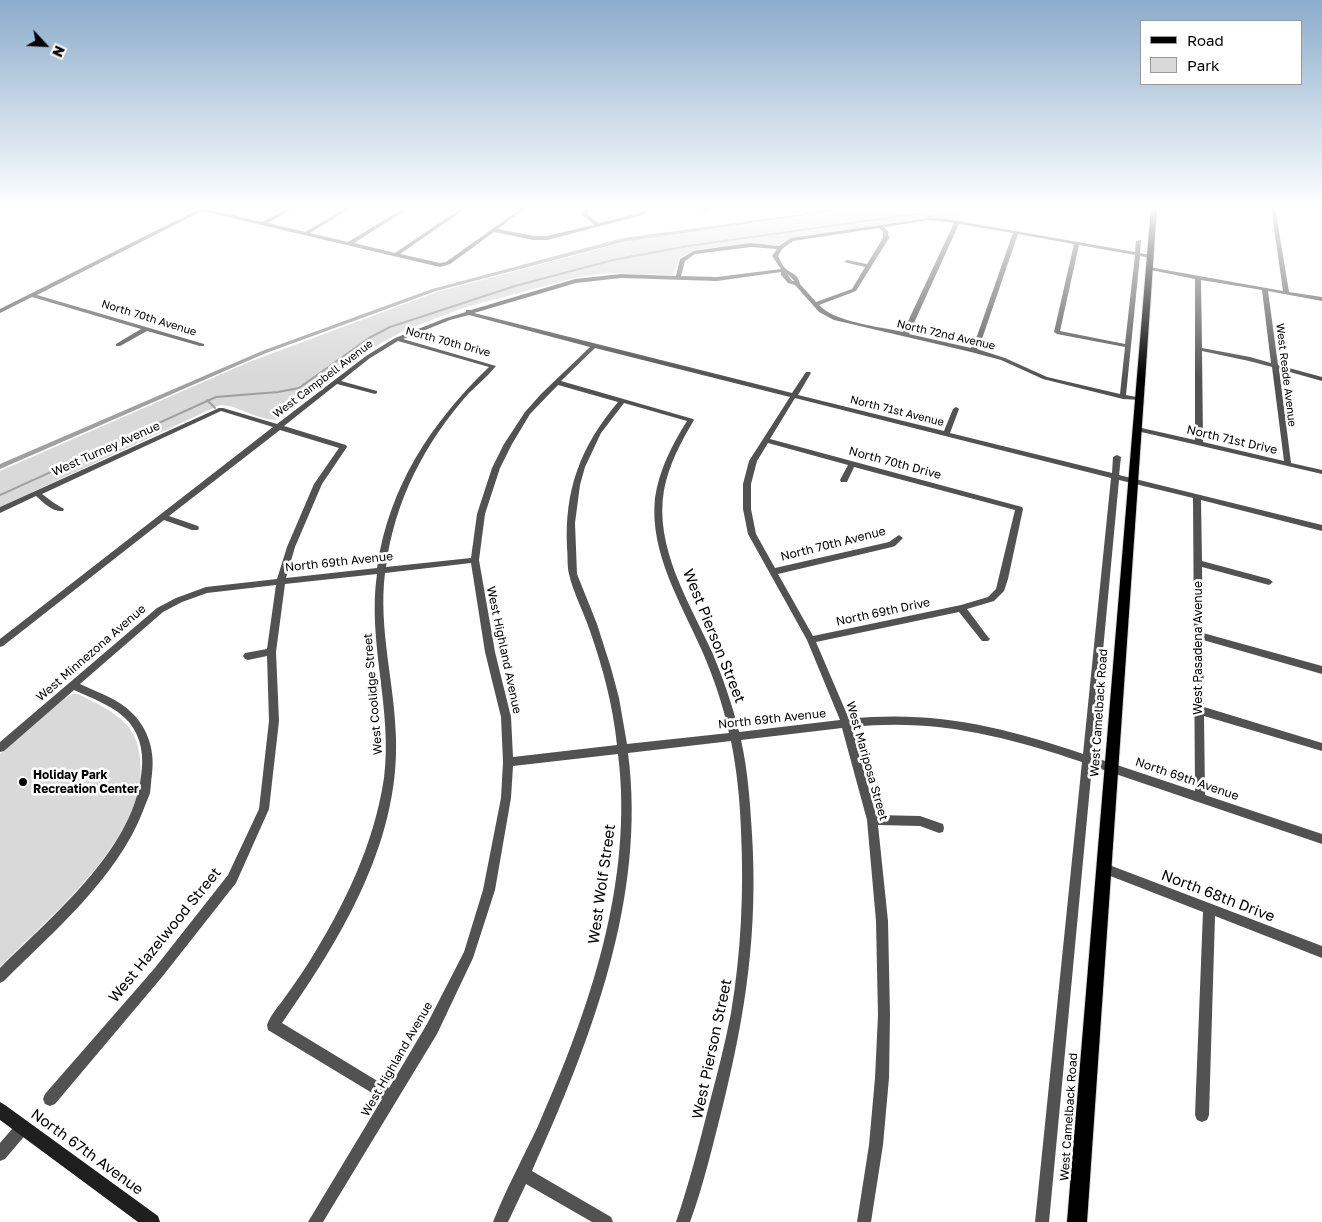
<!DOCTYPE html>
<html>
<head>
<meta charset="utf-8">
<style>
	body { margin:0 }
	#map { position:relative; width:1322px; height:1222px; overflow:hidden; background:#fff; font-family:"Golos Text",sans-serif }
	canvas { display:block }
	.legend { position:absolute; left:1140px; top:20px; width:162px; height:65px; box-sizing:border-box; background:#fff; border:1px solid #999; margin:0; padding:6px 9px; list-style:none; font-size:15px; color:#000 }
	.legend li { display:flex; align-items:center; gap:10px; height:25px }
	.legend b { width:25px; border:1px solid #999 }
	.north { position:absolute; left:20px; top:20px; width:50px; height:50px; -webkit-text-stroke:4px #fff; paint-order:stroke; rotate:115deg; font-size:14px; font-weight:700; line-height:20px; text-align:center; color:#000 }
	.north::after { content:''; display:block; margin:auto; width:18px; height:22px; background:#000; clip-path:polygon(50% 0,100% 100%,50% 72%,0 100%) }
</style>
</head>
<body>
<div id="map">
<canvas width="1322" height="1222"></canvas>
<ul class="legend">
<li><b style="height:6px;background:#000"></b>Road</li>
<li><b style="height:14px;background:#d9d9d9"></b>Park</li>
</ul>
<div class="north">N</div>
</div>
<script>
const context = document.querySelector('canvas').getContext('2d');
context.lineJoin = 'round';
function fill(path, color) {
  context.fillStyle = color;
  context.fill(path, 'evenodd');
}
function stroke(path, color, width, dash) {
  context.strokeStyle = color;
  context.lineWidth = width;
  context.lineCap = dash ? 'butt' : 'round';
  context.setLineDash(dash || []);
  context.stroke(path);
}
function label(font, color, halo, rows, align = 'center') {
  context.font = font + ' "Golos Text",sans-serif';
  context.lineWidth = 5;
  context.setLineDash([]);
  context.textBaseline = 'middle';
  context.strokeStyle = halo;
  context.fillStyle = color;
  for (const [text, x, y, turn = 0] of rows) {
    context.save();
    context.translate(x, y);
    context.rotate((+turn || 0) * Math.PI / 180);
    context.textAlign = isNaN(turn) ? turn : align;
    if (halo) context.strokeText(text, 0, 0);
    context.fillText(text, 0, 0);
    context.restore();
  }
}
fill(new Path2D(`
	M871,207H952L963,210L958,221L927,218L804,236L790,239L776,245L752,243L694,252L680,257L673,275L609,273L578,277L463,308L405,330L374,347L279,419C264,424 237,404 220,405L0,507V471L249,362L437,292L629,241Z
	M73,694H78C95,703 113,710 126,724C135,734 139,746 140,759C150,835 49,917 0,967V754L64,698Z`), '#d9d9d9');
stroke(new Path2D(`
	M925,213L934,219
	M207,400L215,408
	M0,495L216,397L278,392L299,388L369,338L390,327L515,286L613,260L688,246L922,213L934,207`), '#a0a0a0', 2);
fill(new Path2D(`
	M854,207H863L623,242L436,291L266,353L0,469V464L262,351L432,289L623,238Z`), '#a0a0a0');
const primary = new Path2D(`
	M1151,207H1157L1087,1222H1067Z`);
stroke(primary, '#dbdbdb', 2);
fill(new Path2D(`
	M188,207L203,208L262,222L290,207H295L268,223L305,232L348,207H353L310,233L348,242L406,207H411L354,243L395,253L463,207H468L400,254L440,263L446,262L523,207H527L498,229L534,236H547L594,225L582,214L586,207H590L587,214L599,223L639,213L648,207H652L643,215L547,240H534L494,232L450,264L440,267L202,211L37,295L204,344V346H200L147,331L120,346H116V344L141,329L32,297L0,313V309L197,210Z
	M684,207L707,208L709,207H713L708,211Z
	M1271,207H1275L1289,292L1322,297V301L1268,291L1278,365L1322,377V381L1279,369L1291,463L1322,470V474L1137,431L1134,429L1137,427L1195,440V279L1146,269L1149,267L1283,291ZM1201,280L1262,290L1271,363L1250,357L1202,348ZM1202,351L1249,361L1272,367L1284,461L1203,442Z
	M929,218L946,219L1135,252L1136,241L1141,240L1140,253L1154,256L1151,258L1140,256L1126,395L1142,398V400L1123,399L1043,379L1001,360L971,352L834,320L819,312L795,285L788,283L781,275V272L717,281L621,278L576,283L474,313L792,393L806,372H810L811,373L798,395L944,431L953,409L956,407L958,408L959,409L950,433L1112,473L1113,457L1117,455L1121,457L1119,475L1322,525V531L1201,500L1202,561L1269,579L1273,582L1269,585L1202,567L1203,633L1322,666V674L1203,640L1204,707L1322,743V751L1204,716L1205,795L1322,834V844L1092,766L1049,1222H1035L1082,762C1006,736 933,718 852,727L876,815L920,816L943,824L944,828L943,832L939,833L920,826L878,825L888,921L890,1015L889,1078L883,1145L871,1222H857L869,1145L875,1078L878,1015L876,921L867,820L842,728L741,740C748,771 750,802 752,834C758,930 746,1012 723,1105C713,1144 704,1184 690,1222H676C689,1184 699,1145 709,1105C717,1075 725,1044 731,1013C741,953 744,892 741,831C740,801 737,771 731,741L628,753C647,898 590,1042 532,1171L611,1217L613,1222H592L526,1184L508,1222H493C506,1189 523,1158 538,1126C589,1011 634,882 618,754L513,766L511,798L495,890L473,958L437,1034L323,1222H308L382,1099L268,1030L267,1025C270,1016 277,1008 283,1000C292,987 301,975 309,962C344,906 374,845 384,778C393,710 367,642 377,574L285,584L276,652L279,721L269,809L236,883L162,977L55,1104L50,1106L45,1104L43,1099L45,1094L154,969L228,875L259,809L269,721L267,656L248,660L245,659L243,656L245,653L267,649L276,585L207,593L182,602L163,612L80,684C99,693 119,699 133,714C149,730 155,753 152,774C151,780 151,787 150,793C148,799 145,805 143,811C117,878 54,931 4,981L0,983V968C51,917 132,851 141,776C144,757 142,738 129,722C115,706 93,699 74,690L4,751L0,752V742L157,608L176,598L206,587L277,579L287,547L314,484L339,448L280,430L169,516L198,526L199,528L198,530H192L164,520L3,646L0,647V639L273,427L221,411L42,494L54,503L64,509L63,511C52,512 44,503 36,496L0,513V507L219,408H223L277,424L366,356L395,338L446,318L466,312V310H471L575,279L621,274L676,276L680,259L694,251L751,243L779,246L791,238ZM929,220L954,223L903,332C881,327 834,322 819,305L856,291L889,238L888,231L884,227ZM959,224L1013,233L977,336L971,348L909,334ZM879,228L883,232V238L867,264L847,260L844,262L865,267L852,289L816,302L800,284C798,273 791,274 785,268C782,265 780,260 778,256L782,249L793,241ZM1018,234L1074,244L1054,332L1057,334L1125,347L1120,394L1047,377L1005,358L977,349L983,336ZM1079,245L1135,255L1125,344L1060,331ZM751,247L777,249L772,256L781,269L717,277L681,276L685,261L695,254ZM787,273L794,281H792ZM469,315L590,347L541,394L525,412L504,444L492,468L477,514L471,558L386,567C394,502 425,442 469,393C478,384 488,376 496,366L403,339L450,320ZM398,341L489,367C431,423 389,486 377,568L286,578L295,547L322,484L347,447L346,445L284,426L337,384L375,394L377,393V391L341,381L370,358ZM595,348L790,397L749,461L743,484V509L748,534L807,640L840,720L739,732C732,704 723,678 712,652C689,602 654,547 664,490C669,464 681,442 694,420L693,419L561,381ZM558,385L618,402C581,446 564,489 567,548C568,557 567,566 569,574C573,592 584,613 590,631C603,668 613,706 617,745L513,757L511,717L495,652L479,560L485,514L500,468L512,444L530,414ZM795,398L1111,478L1083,754C1003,727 934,710 849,719L816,642L959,612L982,641H988L990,639L988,637L967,609L994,601L1004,591L1008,579L1023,509L1022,507L770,439ZM624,403L687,421C672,445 659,470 655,498C649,553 682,605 703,653C714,679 723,705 729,733L627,744L619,698L611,668L597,624L577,574L575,523L580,485L585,467L601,433ZM768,443L848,465L840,480L841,482H847L854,467L1015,510L996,589L988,597L961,605L813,636L778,574L892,547L895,546L903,538L899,535L889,542L775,568L756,534L751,509V484L757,461ZM1119,480L1193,498L1195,791L1093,757ZM471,563L485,652L501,717L503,762L501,798L483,890L464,952L427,1024L389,1088L282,1023C340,940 399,844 396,739C395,684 378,629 385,573Z
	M1104,863L1322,946V958L1215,916L1209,1115L1207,1120L1202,1122L1197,1120L1195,1115L1203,912L1100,872L1098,868L1100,864Z
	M23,1120L28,1122L30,1127L28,1132L5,1159L0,1161V1143L18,1122Z`), '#525252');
fill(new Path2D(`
	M0,1102L5,1105L158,1216L160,1222H138L0,1120Z`), '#1f1f1f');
fill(primary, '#000');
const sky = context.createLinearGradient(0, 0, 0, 378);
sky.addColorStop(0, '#8baccb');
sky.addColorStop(0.55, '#fff');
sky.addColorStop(1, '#ffffff00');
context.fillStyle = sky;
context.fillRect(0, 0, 1322, 378);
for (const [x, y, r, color] of [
	[23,782,5,"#000"]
]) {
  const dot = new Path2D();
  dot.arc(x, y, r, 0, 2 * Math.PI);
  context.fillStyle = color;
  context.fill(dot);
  stroke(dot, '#fff', 2);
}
label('11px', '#000', '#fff', [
	["North 70th Avenue",149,318,17],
	["North 72nd Avenue",946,335,13],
	["North 70th Drive",448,342,15],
	["West Reade Avenue",1286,375,83],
	["West Campbell Avenue",323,379,-37],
	["North 71st Avenue",897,411,14]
]);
label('12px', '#000', '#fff', [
	["North 71st Drive",1232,440,13],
	["West Turney Avenue",106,449,-24],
	["North 70th Drive",895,463,15],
	["North 70th Avenue",833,544,-14],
	["North 69th Avenue",339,562,-6],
	["North 69th Drive",883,612,-12],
	["West Pasadena Avenue",1198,648,-90],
	["West Highland Avenue",504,650,78],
	["West Minnezona Avenue",91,653,-41],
	["West Coolidge Street",373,694,-95],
	["West Camelback Road",1099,713,-86],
	["North 69th Avenue",772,719,-6],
	["West Mariposa Street",867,761,74],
	["North 69th Avenue",1187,779,19],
	["West Highland Avenue",397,1059,-60],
	["West Camelback Road",1069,1117,-86]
]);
label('bold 12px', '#000', '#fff', [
	["Holiday Park",33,775],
	["Recreation Center",33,789]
], 'left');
label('15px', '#000', '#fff', [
	["West Pierson Street",714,636,68],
	["West Wolf Street",602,884,-82],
	["North 68th Drive",1218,896,21],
	["West Hazelwood Street",165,935,-51],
	["West Pierson Street",712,1049,-78],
	["North 67th Avenue",87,1152,36]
]);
</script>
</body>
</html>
